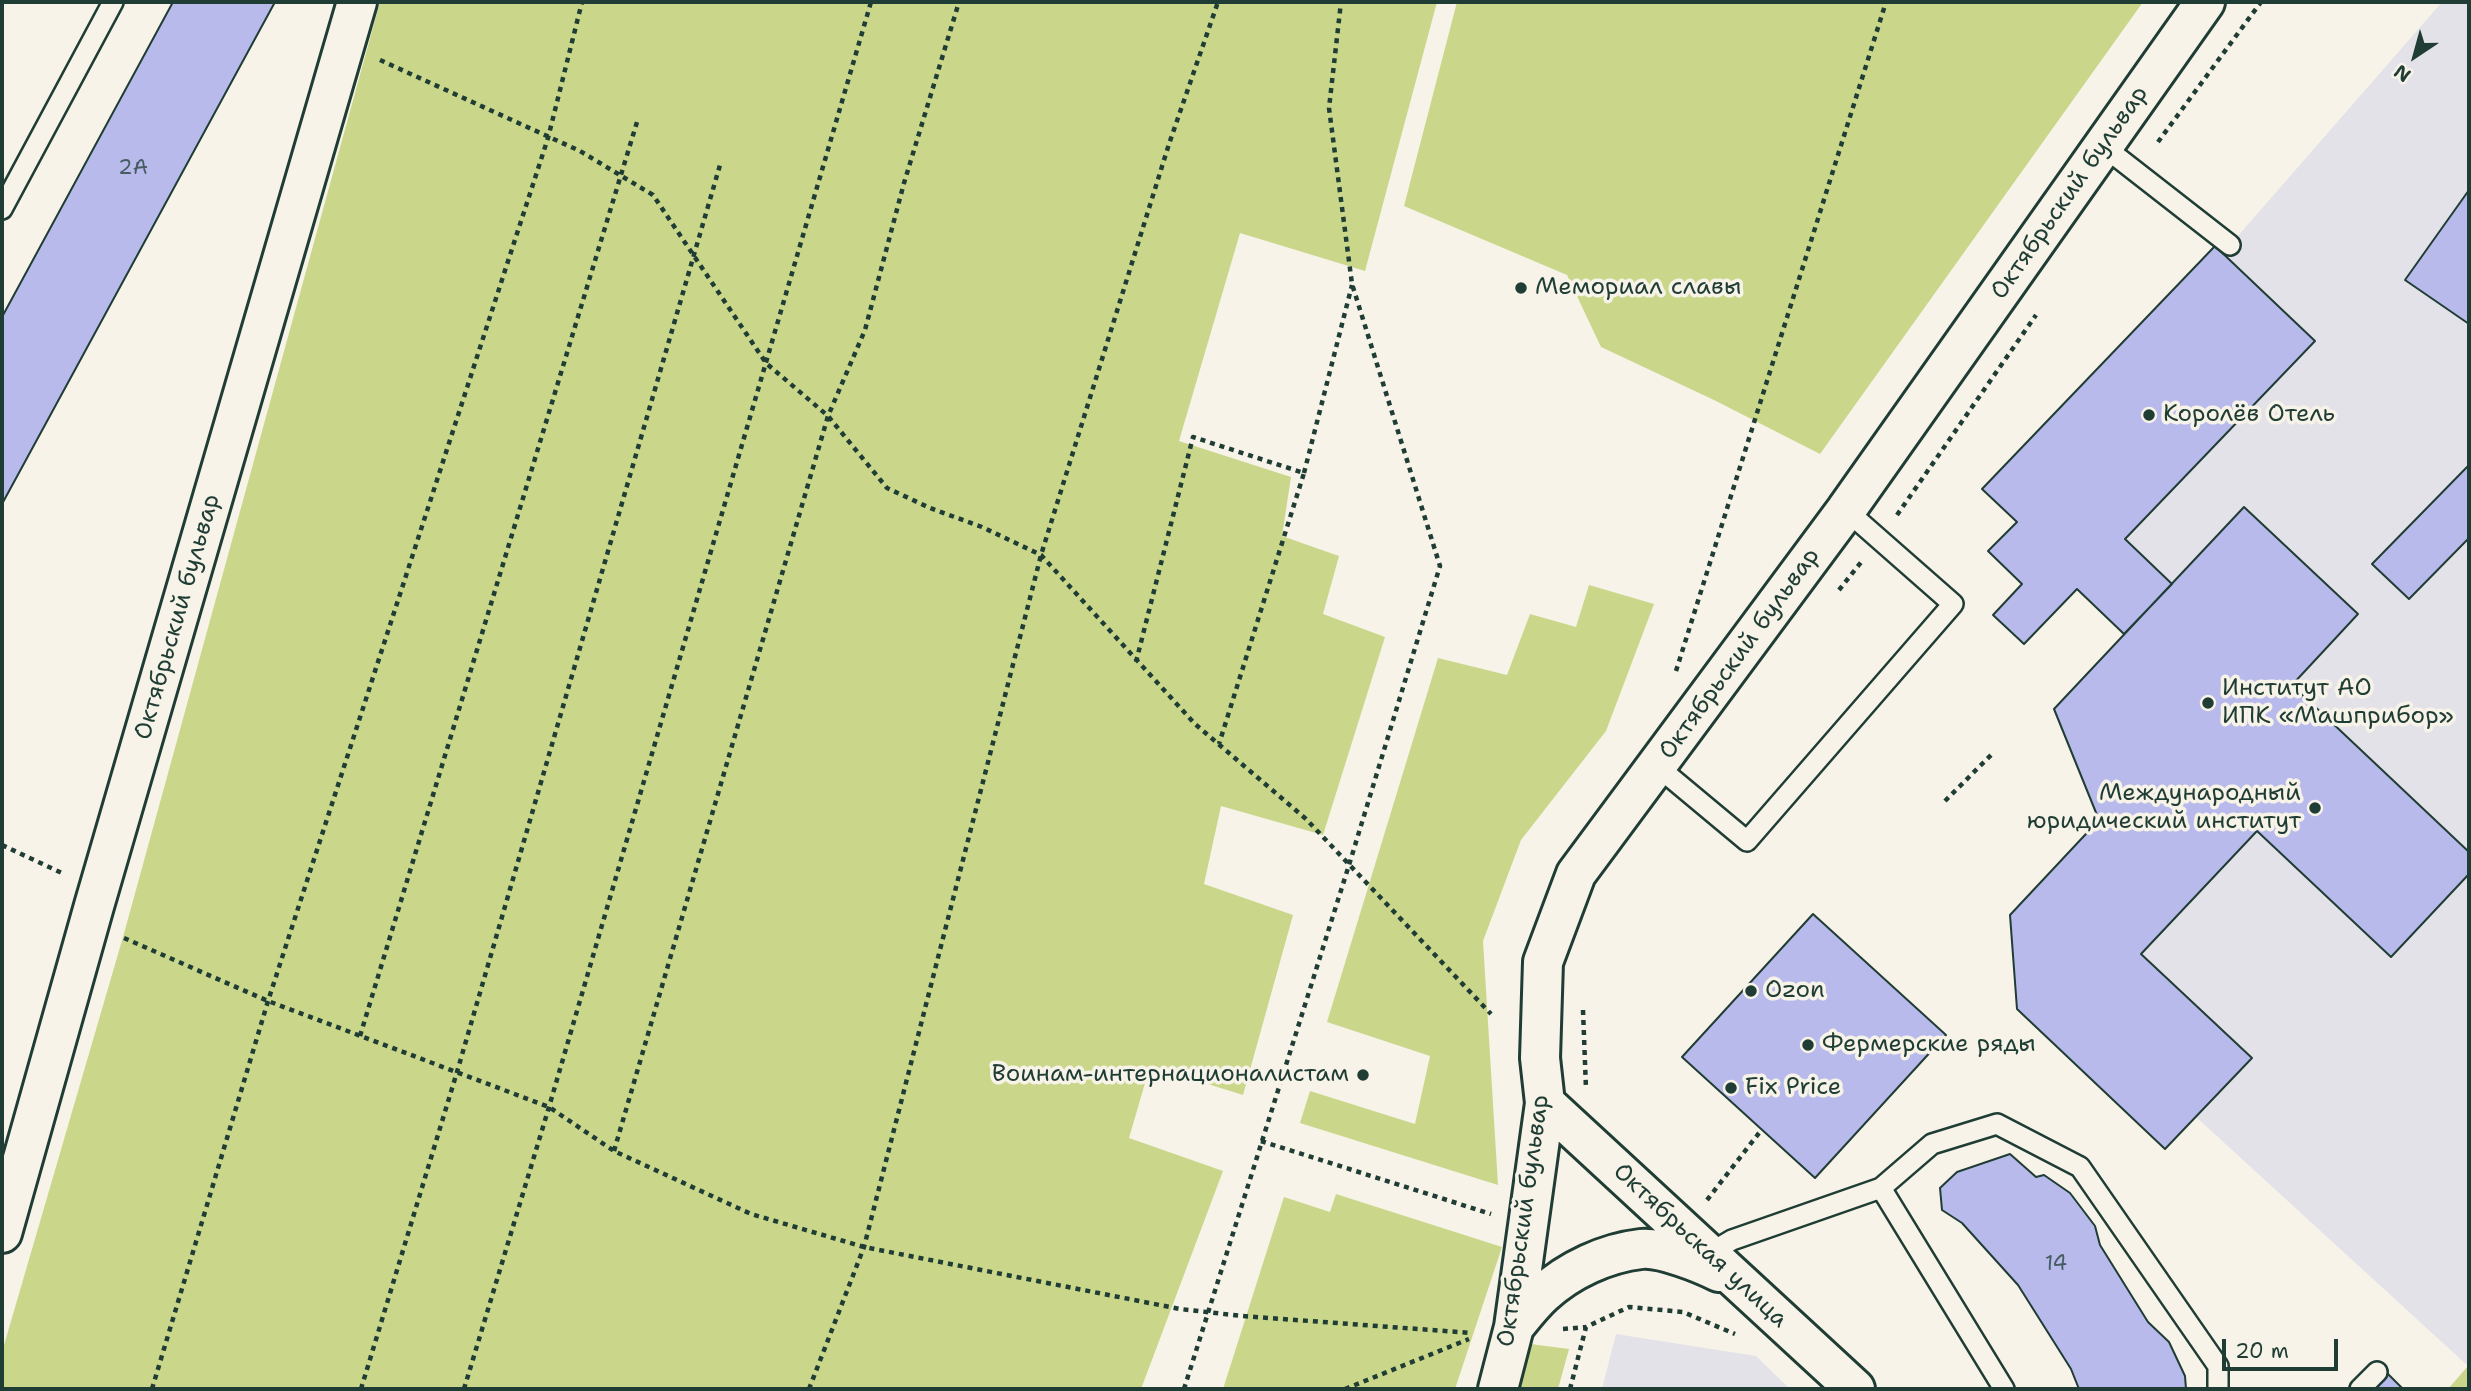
<!DOCTYPE html>
<html>
<head>
<meta charset="utf-8">
<style>
	body { margin:0 }
	#map { position:relative; width:2471px; height:1391px; overflow:hidden; background:#f7f3e8; font-family:"Shantell Sans",sans-serif }
	canvas { display:block }
	.frame { position:absolute; inset:0; border:4px solid #1f3d34; pointer-events:none }
	.north { position:absolute; left:2380px; top:21px; width:70px; height:70px; -webkit-text-stroke:5px #f7f3e8; paint-order:stroke; rotate:216deg; font-size:19px; font-weight:700; line-height:28px; text-align:center; color:#1f3d34 }
	.north::after { content:''; display:block; margin:auto; width:24px; height:32px; background:#1f3d34; clip-path:polygon(50% 0,100% 100%,50% 72%,0 100%) }
	.scale { position:absolute; left:2222px; top:1339px; width:116px; height:32px; box-sizing:border-box; border:4px solid #1f3d34; border-top:0; padding-left:9px; font-size:21px; line-height:24px; white-space:nowrap; color:#1f3d34; -webkit-text-stroke:5px #f7f3e8; paint-order:stroke }
</style>
</head>
<body>
<div id="map">
<canvas width="2471" height="1391"></canvas>
<div class="frame"></div>
<div class="north">N</div>
<div class="scale">20 m</div>
</div>
<script>
const context = document.querySelector('canvas').getContext('2d');
context.lineJoin = 'round';
function fill(path, color) {
  context.fillStyle = color;
  context.fill(path, 'evenodd');
}
function stroke(path, color, width, dash) {
  context.strokeStyle = color;
  context.lineWidth = width;
  context.lineCap = dash ? 'butt' : 'round';
  context.setLineDash(dash || []);
  context.stroke(path);
}
function label(font, color, halo, rows, align = 'center') {
  context.font = font + ' "Shantell Sans",sans-serif';
  context.lineWidth = 7;
  context.setLineDash([]);
  context.textBaseline = 'middle';
  context.strokeStyle = halo;
  context.fillStyle = color;
  for (const [text, x, y, turn = 0] of rows) {
    context.save();
    context.translate(x, y);
    context.rotate((+turn || 0) * Math.PI / 180);
    context.textAlign = isNaN(turn) ? turn : align;
    if (halo) context.strokeText(text, 0, 0);
    context.fillText(text, 0, 0);
    context.restore();
  }
}
fill(new Path2D(`
	M2442,2H2469L2468,1366L2196,1117L2165,1149L2017,1009L2010,915L2099,820L2054,709L2124,634L2077,589L2024,644L1993,615L2022,584L1988,551L2016,522L1982,489L2215,246L2223,253Z
	M1616,1334L1756,1356L1790,1389H1602Z`), '#e4e2e9');
fill(new Path2D(`
	M380,2H1437L1365,271L1240,233L1179,441L1291,477L1282,536L1339,556L1323,614L1385,637L1323,835L1221,806L1204,884L1293,915L1243,1095L1150,1066L1129,1138L1223,1171L1141,1389H2V1352L123,937Z
	M1457,2H2143L1820,454L1714,400L1601,347L1567,275L1404,206Z
	M1589,585L1654,604L1606,731L1521,840L1483,941L1498,1185L1300,1123L1310,1091L1415,1124L1430,1056L1327,1022L1438,658L1507,675L1530,614L1576,627Z
	M1336,1194L1502,1247L1455,1389H1223L1284,1197L1330,1212Z
	M1523,1343L1569,1349L1558,1389H1510Z
	M2469,1365V1389H2448L2468,1366Z`), '#cad78b');
const building = new Path2D(`
	M173,2H275L2,504V317Z
	M2469,190V324L2405,280Z
	M2215,246L2315,341L2125,539L2172,584L2124,634L2077,589L2024,644L1993,615L2022,584L1988,551L2017,522L1982,489Z
	M2469,465V538L2409,599L2372,564Z
	M2244,507L2358,614L2292,685L2469,852V874L2391,957L2257,831L2141,954L2252,1058L2165,1149L2017,1009L2010,915L2099,820L2054,709Z
	M1813,914L1946,1035L1815,1178L1682,1057Z
	M2010,1154L2036,1177L2044,1175L2070,1193L2095,1226L2100,1245L2148,1322L2169,1342L2185,1376L2186,1389H2079L2071,1369L2018,1285L1962,1223L1942,1210L1940,1188L1957,1172Z
	M2386,1372L2403,1389H2370Z`);
fill(building, '#b8baec');
stroke(building, '#1f3d34', 2);
const lane = new Path2D(`
	M2103,146L2230,245
	M2,209L113,2
	M1657,766L1747,841L1953,604L1846,510
	M1881,1188L2004,1389
	M1710,1253L1732,1240L1881,1188L1932,1144L1997,1124L2080,1167L2218,1366V1389
	M2360,1389L2377,1372`);
const secondary = new Path2D(`
	M1545,1103L1855,1389
	M2,1233L94,906L357,2
	M1514,1327C1523,1316 1532,1304 1543,1294C1569,1270 1606,1253 1641,1249C1661,1247 1701,1263 1719,1272
	M1498,1389L1514,1327L1545,1103L1540,1058L1543,962L1576,874L1846,510L2205,2`);
stroke(lane, '#1f3d34', 24);
stroke(secondary, '#1f3d34', 44);
stroke(new Path2D(`
	M380,60L580,151L653,195L766,363L828,416L887,488L930,508L982,527L1041,555L1195,724L1306,819L1491,1014
	M2158,142L2261,2
	M1304,473L1352,285
	M1897,515L2036,315
	M1839,590L1862,561
	M1136,662L1193,437L1304,473L1219,744
	M1676,671L1886,2
	M1945,801L1993,753
	M2,845L64,874
	M124,938L268,1001L549,1107L614,1151L751,1214L864,1247L1180,1309L1242,1316L1472,1333
	M1583,1010L1586,1089
	M360,1036L637,122
	M1261,1141L1491,1214
	M614,1151L828,416L865,330L904,183L959,2
	M1707,1200L1759,1133
	M1563,1329L1586,1327
	M152,1389L268,1001L548,138L582,2
	M361,1389L457,1072L720,165
	M464,1389L549,1107L871,2
	M809,1389L864,1247L1041,555L1169,144L1218,2
	M1184,1389L1349,865L1440,566L1352,284L1329,108L1341,2
	M1345,1389L1469,1339
	M1570,1389L1586,1327L1629,1307L1683,1312L1735,1334`), '#1f3d34', 4.5, [5, 5]);
stroke(lane, '#f7f3e8', 19);
stroke(secondary, '#f7f3e8', 38);
for (const [x, y, r, color] of [
	[1521,288,7,"#1f3d34"],
	[2149,415,7,"#1f3d34"],
	[2208,703,7,"#1f3d34"],
	[2315,808,7,"#1f3d34"],
	[1751,991,7,"#1f3d34"],
	[1808,1045,7,"#1f3d34"],
	[1363,1075,7,"#1f3d34"],
	[1731,1088,7,"#1f3d34"]
]) {
  const dot = new Path2D();
  dot.arc(x, y, r, 0, 2 * Math.PI);
  context.fillStyle = color;
  context.fill(dot);
  stroke(dot, '#f7f3e8', 2.5);
}
label('21px', '#455c62', null, [
	["2А",133,169],
	["14",2056,1265]
]);
label('24px', '#1f3d34', '#f7f3e8', [
	["Октябрьский бульвар",2070,193,-55],
	["Октябрьский бульвар",178,617,-74],
	["Октябрьский бульвар",1740,654,-54],
	["Октябрьский бульвар",1524,1221,-82],
	["Октябрьская улица",1700,1246,43]
]);
label('24px', '#1f3d34', '#f7f3e8', [
	["Мемориал славы",1535,288],
	["Королёв Отель",2163,415],
	["Институт АО",2222,689],
	["ИПК «Машприбор»",2222,717],
	["Международный",2301,794,"right"],
	["юридический институт",2301,822,"right"],
	["Ozon",1765,991],
	["Фермерские ряды",1822,1045],
	["Воинам-интернационалистам",1349,1075,"right"],
	["Fix Price",1745,1088]
], 'left');
</script>
</body>
</html>
